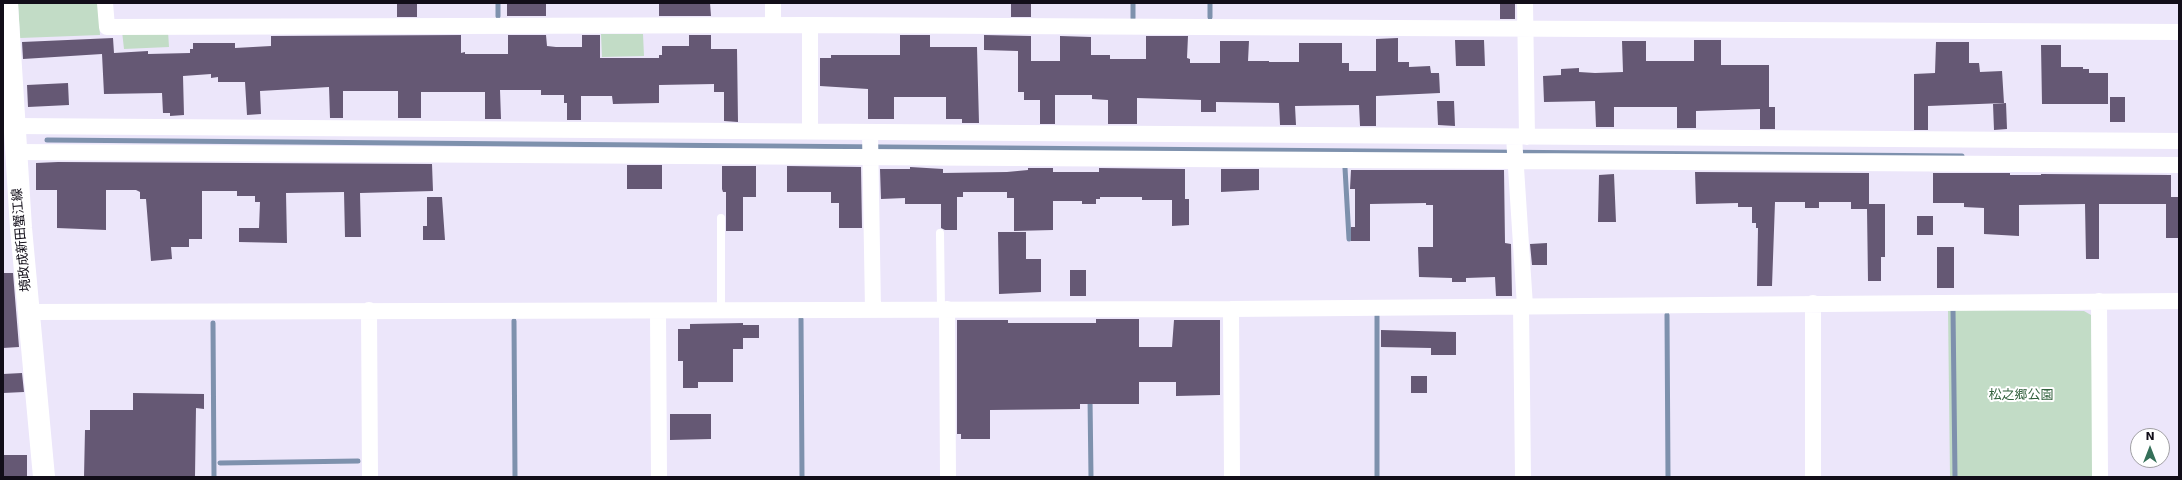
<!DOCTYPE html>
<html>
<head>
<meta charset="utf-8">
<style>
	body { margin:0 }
	#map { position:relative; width:2182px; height:480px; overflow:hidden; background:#ece6fa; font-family:"DejaVu Sans",sans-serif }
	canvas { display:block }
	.frame { position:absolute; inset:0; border:4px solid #120e19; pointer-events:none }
	.north { position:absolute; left:2130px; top:428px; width:40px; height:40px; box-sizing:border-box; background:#fff; border:1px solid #a09fa3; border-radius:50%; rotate:0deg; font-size:11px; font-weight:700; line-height:16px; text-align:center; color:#120e19 }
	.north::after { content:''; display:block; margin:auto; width:14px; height:18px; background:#357059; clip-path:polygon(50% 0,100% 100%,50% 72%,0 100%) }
</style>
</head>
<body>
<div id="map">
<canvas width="2182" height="480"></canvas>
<div class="frame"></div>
<div class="north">N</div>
</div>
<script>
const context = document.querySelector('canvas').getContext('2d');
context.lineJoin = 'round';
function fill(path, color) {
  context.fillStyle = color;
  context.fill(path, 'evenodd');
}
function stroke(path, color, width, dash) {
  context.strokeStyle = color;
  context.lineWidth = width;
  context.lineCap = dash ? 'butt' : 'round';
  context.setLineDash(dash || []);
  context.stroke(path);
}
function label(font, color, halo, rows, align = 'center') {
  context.font = font + ' "DejaVu Sans","Noto Sans JP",sans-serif';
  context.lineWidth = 4;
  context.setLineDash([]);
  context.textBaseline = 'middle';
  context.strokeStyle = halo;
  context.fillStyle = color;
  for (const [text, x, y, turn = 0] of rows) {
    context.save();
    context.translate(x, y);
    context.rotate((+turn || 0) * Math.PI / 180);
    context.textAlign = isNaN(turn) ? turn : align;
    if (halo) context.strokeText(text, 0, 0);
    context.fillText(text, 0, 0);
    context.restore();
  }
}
fill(new Path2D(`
	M18,3H98L100,35L20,38Z
	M122,31H168L169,47L124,49Z
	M601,34H643L644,56L602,57Z
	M1948,310L2084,311L2091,315L2094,477H1950Z`), '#c2dcc6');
stroke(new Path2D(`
	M498,3V16
	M1133,3V18
	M1210,17V3
	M47,140L1962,156
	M1345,168L1349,239
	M1953,309L1955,477
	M1667,315L1668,477
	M1377,316V477
	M801,319L802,477
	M514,321L515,477
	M213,323L214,477
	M1090,398L1091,477
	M220,463L358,461`), '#7e91ad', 5);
fill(new Path2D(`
	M397,3H417V17H397Z
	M507,3H546V16H507Z
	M659,3H710L711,16H659Z
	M1011,3H1031V17H1011Z
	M1500,3H1515V19H1500Z
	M461,35V53L465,52V54H508V35H546L547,46L556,47H582V35H600V58H659V55H662V46H689V35H711V49H737L738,122L724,121V92H714V84L659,85V103L613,104L612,96H581V120H567V103H564V95H541V90H500L501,119H485V92H421V118H398V91H343V118H330L329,87L260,91L261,114L247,115L245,82H218V77L211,78V74L183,76L184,115L170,116V113H163L162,93L104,94L102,54L23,59L22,42L113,38L114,53L148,51V54L190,53V49H193V43H235V48L271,46V36Z
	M900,35H930V47H977L979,123H962V119H946V97H894V119H868V89L820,86V58H831V55H900Z
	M984,35L1031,36V61H1060V36L1091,37V55H1110V59H1146V36H1188L1187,58L1190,59V63H1220V41H1249L1248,61H1269V62H1299V43H1342V63H1349V71H1376V39L1398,38V62H1409V67L1430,66L1431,73H1439L1440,93L1376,96V126H1360L1359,105L1295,106L1296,125H1280L1279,103L1216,102V112H1201V100L1137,98V124H1108V100L1092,99V95H1055V124H1040V100H1024V92H1018V51L984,50Z
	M1455,40H1484L1485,66H1456Z
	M1694,40H1721V65H1769V107H1775V129H1760V109L1696,111V128H1677V107H1614V127H1596L1595,101L1544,102L1543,76L1561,75V69L1579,68V72L1595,73L1623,72L1622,41H1646V61H1694Z
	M1936,42H1969V63H1979L1980,72L2002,71L2004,103L1928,106V130H1914V74L1935,73Z
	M2041,45H2061V67H2083V69H2089V73H2108V104H2042Z
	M68,83L69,105L28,107L27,85Z
	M2110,97H2125V122H2110Z
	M1437,101H1454L1455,126L1438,125Z
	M2006,103L2007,129L1994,130L1993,104Z
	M58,162L432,164L433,191L360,193L361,237H345L344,192L286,193L287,243L239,242V228H259L260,202H255V196H237V191H202V239H189V247H171L172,259L151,261L146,199H140V192L136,190H106V230L57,228V190H36V163Z
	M627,165H662V189H627Z
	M722,166H756V197H743V231H726V192H723L722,189Z
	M787,166L861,167L862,228H839V203H831V192H787Z
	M910,167L943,169V173L1007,172L1028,170V168H1053V172H1099V168L1185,169V199H1189V225L1172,226V200H1142V197H1100V199H1096V204H1082V201H1053V230L1014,231V198H1007V192H963V197H957V230H945L941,228V204H905V198L881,199L880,169H910Z
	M1221,169H1259V190L1221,192Z
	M1351,170H1504L1505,243L1511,244L1512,296H1496L1495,277L1466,278V282H1452V278L1419,277L1418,247H1433V205H1426V203L1370,204V241H1351V227H1355V189H1350Z
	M1695,172L1869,173V204H1885V257H1881V281H1868L1867,209H1851V202H1819V208H1805V202H1775L1772,286H1757L1758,228H1756V223H1752V207H1738V203L1696,204Z
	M1933,173H2010V175H2041V174L2171,175V197H2179V238H2166V204H2099V259H2086L2085,204L2019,205V236L1984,234V208L1964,207V203H1933Z
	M1614,174L1616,222H1598L1599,175Z
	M427,197H442L445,240H423V226H427Z
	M1917,216H1933V235H1917Z
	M998,232H1026V259H1041V292L999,294Z
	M1547,243V265H1532L1530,244Z
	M1937,247H1954V288H1937Z
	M1070,270H1086V296H1070Z
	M3,273H13L19,347L3,348Z
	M1096,319H1139V347H1172L1174,320H1220V395L1176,396V382H1139V404H1080V409L990,410V439H961V434H957V320H1008V323H1096Z
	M743,323V325H759V338H743V349H733V382H698V388H683V361H678V329H690V324Z
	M1381,330L1456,332V355H1431V348L1381,347Z
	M22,373L24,392L3,393V374Z
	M1411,376H1427V393H1411Z
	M133,393L204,394V409L196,408L195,476L84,477L85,430H90V410H133Z
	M670,414H711V439L670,440Z
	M4,455H27V477H4Z`), '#655874');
stroke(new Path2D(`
	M721,218V311
	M940,233L941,309`), '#fff', 8);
stroke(new Path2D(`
	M105,3L107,27L810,25L2179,32
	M773,3V25
	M1525,3L1527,137
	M810,25V131
	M14,126L2179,141
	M870,132L873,310
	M1514,137L1525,306
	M15,152L2179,165
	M2099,301L2100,477
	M1813,303V477
	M1521,306L1523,477
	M947,309L948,477
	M1231,309L1232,477
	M369,310L370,477
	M658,311L659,477
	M29,312L1231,309L2179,301`), '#fff', 16);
stroke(new Path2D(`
	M7,3L21,228L44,477`), '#fff', 22);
label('13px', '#120e19', '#fff', [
	["境政成新田蟹江線",22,240,-95]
]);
label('13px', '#32613d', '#fff', [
	["松之郷公園",2021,396]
]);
</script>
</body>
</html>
